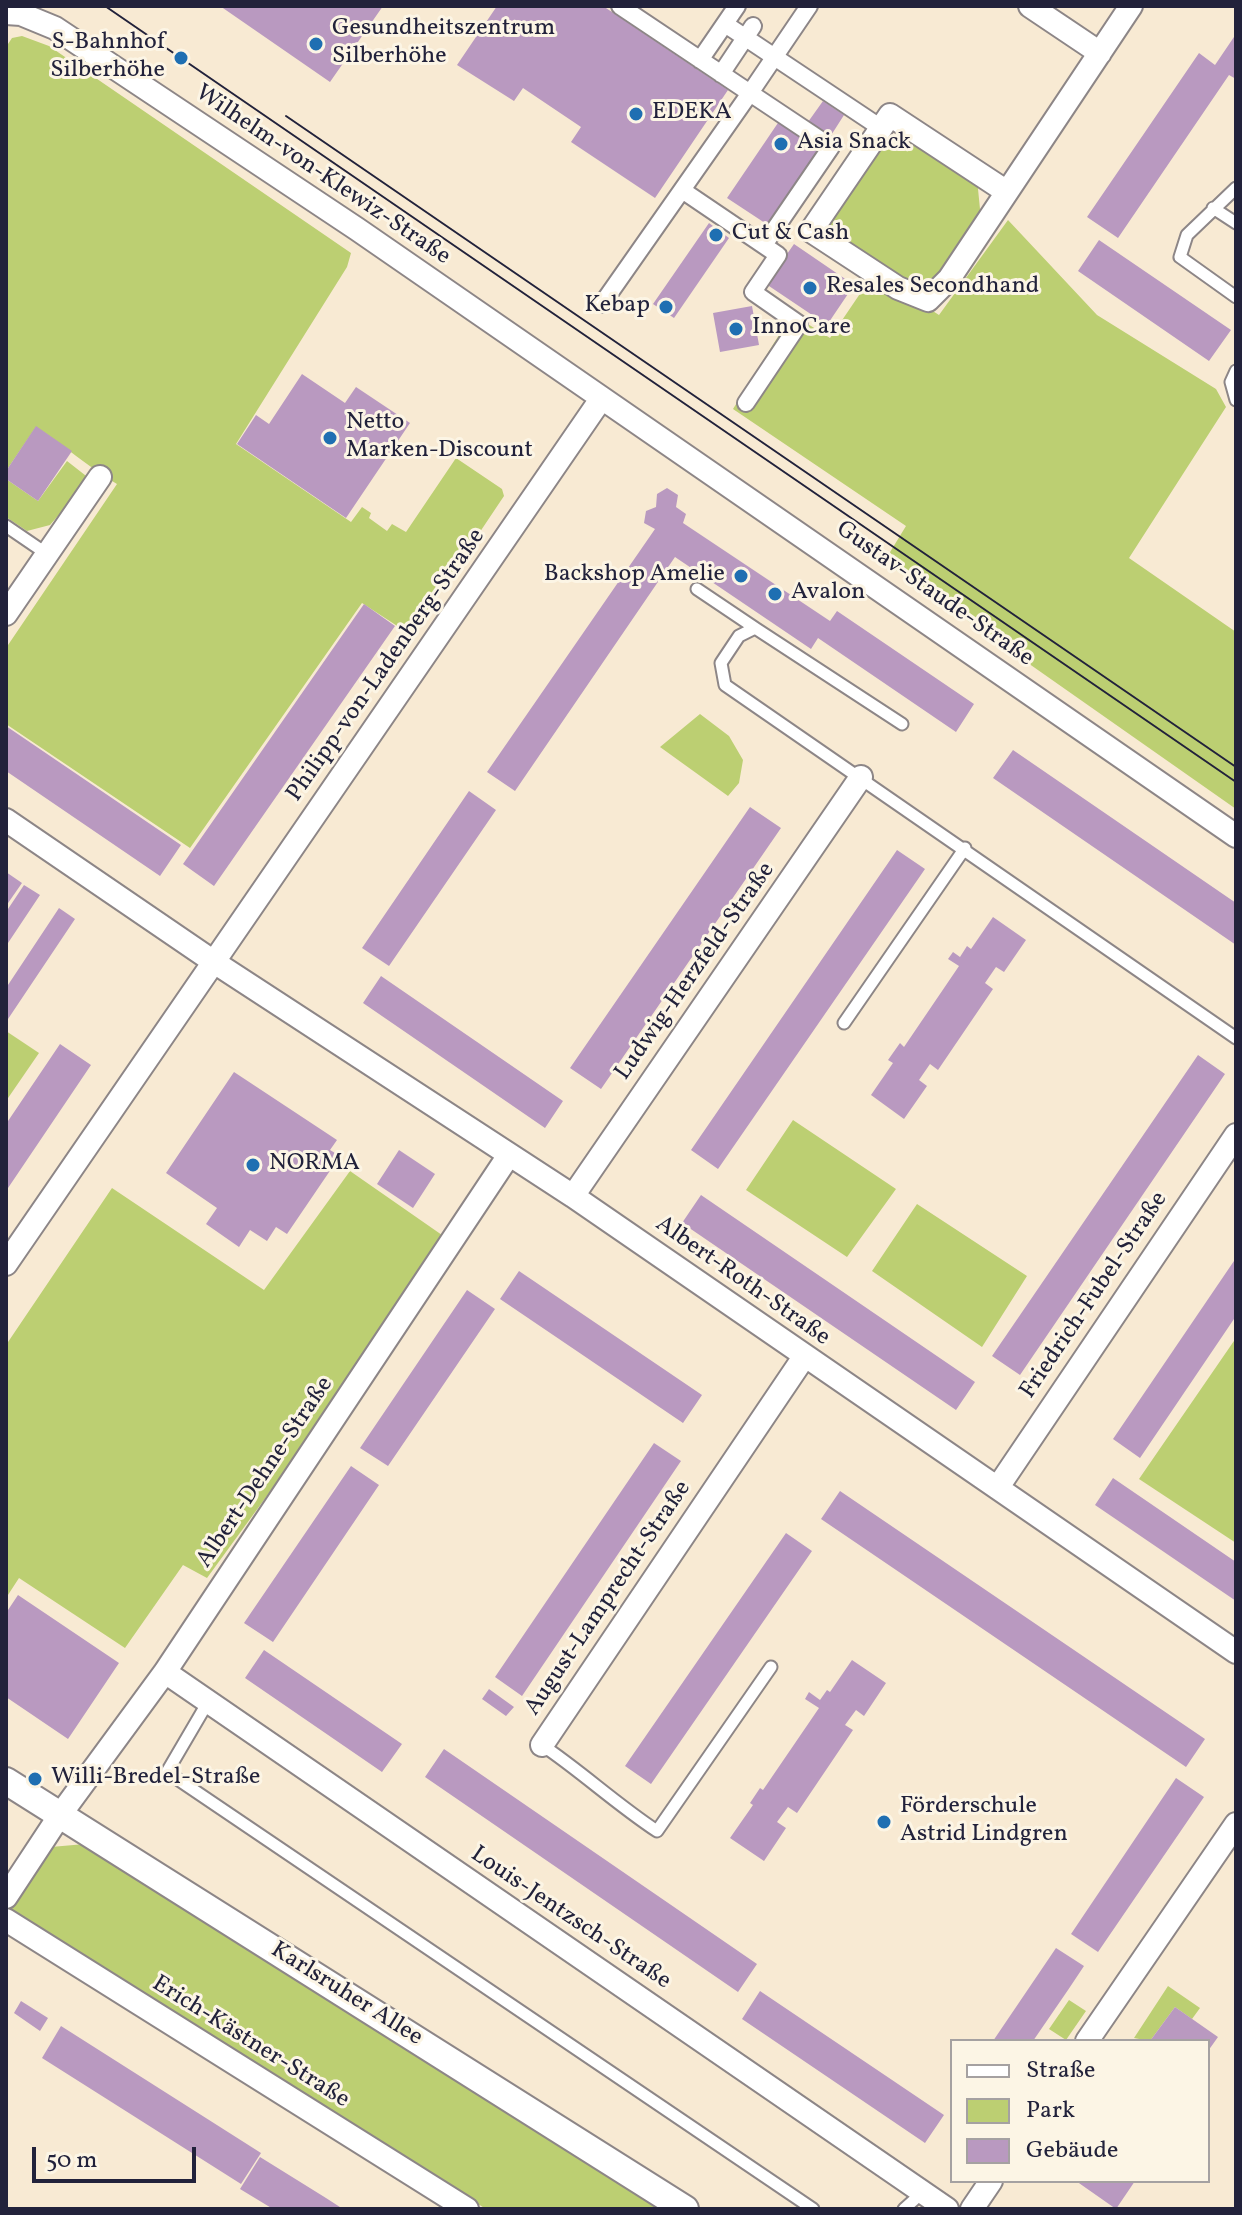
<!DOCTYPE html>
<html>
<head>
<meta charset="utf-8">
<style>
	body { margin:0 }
	#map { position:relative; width:1242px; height:2215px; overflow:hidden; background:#f8ead3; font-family:Vollkorn,serif }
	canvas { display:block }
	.frame { position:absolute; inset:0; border:8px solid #22223b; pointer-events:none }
	.legend { position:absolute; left:950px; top:2039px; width:260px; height:144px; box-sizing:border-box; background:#fcf5e5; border:2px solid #a5a1a1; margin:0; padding:10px 14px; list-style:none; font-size:24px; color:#22223b }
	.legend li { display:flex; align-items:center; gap:16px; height:40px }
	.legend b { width:40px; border:2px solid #a5a1a1 }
	.scale { position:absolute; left:32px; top:2147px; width:164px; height:36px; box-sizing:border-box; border:4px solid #22223b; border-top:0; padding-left:10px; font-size:24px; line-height:28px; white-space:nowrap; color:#22223b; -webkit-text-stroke:6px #fcf5e5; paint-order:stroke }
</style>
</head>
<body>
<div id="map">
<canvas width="1242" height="2215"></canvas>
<div class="frame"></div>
<ul class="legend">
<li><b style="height:10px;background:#fff"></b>Straße</li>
<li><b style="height:22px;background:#bccf72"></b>Park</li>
<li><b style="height:22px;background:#b999c0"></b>Gebäude</li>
</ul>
<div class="scale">50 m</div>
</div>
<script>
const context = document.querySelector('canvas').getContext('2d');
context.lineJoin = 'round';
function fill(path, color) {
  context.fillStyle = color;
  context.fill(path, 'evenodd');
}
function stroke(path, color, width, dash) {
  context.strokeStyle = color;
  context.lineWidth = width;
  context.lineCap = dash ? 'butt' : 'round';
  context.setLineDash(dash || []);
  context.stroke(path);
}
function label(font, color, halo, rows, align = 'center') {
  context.font = font + ' Vollkorn,serif';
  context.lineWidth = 6;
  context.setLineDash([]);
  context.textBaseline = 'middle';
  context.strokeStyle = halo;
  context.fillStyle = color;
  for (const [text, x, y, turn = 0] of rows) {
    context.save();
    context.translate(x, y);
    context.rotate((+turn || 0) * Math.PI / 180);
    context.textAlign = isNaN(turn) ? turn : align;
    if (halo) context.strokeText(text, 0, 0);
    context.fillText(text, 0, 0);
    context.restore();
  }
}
fill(new Path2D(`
	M22,36L49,46L351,253L347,267L236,444L351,522L362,507L371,513L369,518L387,531L392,524L406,532L456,458L502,489L504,496L411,635L362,603L190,848L6,724V648L117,484C88,467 64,445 36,427L6,471V47L12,38Z
	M893,136H906L977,179L981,219L944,272L927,281L903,280L834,234L830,222L879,142Z
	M1008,220L1097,315L1216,389L1226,407L1129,558L1236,632V809L884,562L906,526L733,409L792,314L830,338L874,273L939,315Z
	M67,461L90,479L50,525L27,531L6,517V479L38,501Z
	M700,714L729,736L743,760L739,783L728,796L660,747Z
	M6,1031L39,1053L6,1101Z
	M793,1120L896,1189L847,1257L746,1190Z
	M350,1171L452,1242L207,1578L183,1565L125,1648L19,1578L6,1598V1345L112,1188L264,1290Z
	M917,1204L1027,1276L982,1347L872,1271Z
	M1236,1338V1543L1139,1479Z
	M85,1844L666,2209H486L10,1909L51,1847Z
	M1168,1986L1200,2008L1192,2019L1175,2007L1150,2041L1134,2038Z
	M1069,2000L1086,2011L1066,2040L1049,2029Z`), '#bccf72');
fill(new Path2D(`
	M220,6H383L330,82Z
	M497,6H603L728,90L655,198L571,142L581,127L523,88L514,101L457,65Z
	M1236,34V79L1229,75L1118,238L1087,217L1199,53L1215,65Z
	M823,101L844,115L830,137L808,122Z
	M782,117L823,144L768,225L727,198Z
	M709,223L729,238L674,318L653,304Z
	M1099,240L1231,330L1209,361L1078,271Z
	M794,244L854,285L827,325L766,284Z
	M752,306L759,345L720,352L713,313Z
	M302,374L345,403L356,387L410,423L346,518L237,444L256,415L269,424Z
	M36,426L72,451L38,501L6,479V471Z
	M667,488L678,495L676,507L686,514L683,523L830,621L837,611L974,704L956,732L818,638L811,649L675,557L515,791L487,772L655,529L644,523L646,511L656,507L657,494Z
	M364,604L395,626L214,886L183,864Z
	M6,726L181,845L160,876L6,771Z
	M1013,750L1236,903V945L993,778Z
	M469,791L496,810L389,966L362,948Z
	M750,807L781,828L601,1089L570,1068Z
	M897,850L925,869L718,1169L691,1150Z
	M6,872L22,883L6,906Z
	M24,885L40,895L6,946V912Z
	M59,908L75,919L6,1022V988Z
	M993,917L1026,940L1004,972L996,967L985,983L993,989L938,1070L930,1064L919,1080L927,1086L904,1119L871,1095L893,1063L888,1060L900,1043L904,1047L959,966L948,959L953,952L960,957L967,946L971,949Z
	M381,976L563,1101L545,1128L363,1003Z
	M60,1044L91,1065L6,1191V1124Z
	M1198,1055L1225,1074L1020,1375L992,1356Z
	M234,1072L337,1140L330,1150L340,1156L287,1234L276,1227L267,1241L250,1230L239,1247L206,1224L217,1208L166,1173Z
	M399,1150L435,1174L413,1208L377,1184Z
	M701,1195L975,1382L956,1410L682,1223Z
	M1236,1258V1316L1140,1458L1113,1439Z
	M519,1271L702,1395L683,1423L500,1299Z
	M467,1290L495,1309L388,1466L360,1448Z
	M654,1443L681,1461L522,1696L495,1677Z
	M351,1466L379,1485L273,1642L244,1623Z
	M1113,1478L1236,1562V1601L1095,1505Z
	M840,1491L1205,1739L1186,1767L821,1519Z
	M786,1533L812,1551L651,1784L625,1766Z
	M18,1595L119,1663L68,1739L6,1697V1613Z
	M264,1650L402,1744L382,1772L245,1678Z
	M852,1660L886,1683L864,1716L856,1710L845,1725L853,1730L797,1813L788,1807L777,1822L786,1828L764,1861L730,1838L753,1805L750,1803L760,1788L763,1790L819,1708L805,1699L809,1692L820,1700L827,1690L830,1692Z
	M489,1689L514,1707L506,1716L482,1699Z
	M444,1749L757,1964L738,1992L425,1777Z
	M1176,1778L1204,1797L1098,1952L1071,1934Z
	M1056,1948L1084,1966L1068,1990L1033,2041H993Z
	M760,1991L944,2115L925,2143L742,2019Z
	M21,2001L48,2018L40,2031L14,2013Z
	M1175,2007L1218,2037L1208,2051V2041H1150Z
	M61,2026L261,2153L241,2184L42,2058Z
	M260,2157L326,2198L343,2209H273L240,2189Z
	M1076,2181H1135L1116,2209Z`), '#b999c0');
const service = new Path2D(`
	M1236,188L1187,235L1180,257L1236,297
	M1213,208L1236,223
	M1236,371L1231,382L1236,400
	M6,526L47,554
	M697,589L755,628
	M902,724L755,628L739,636L721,663L725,685L1236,1038
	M844,1023L965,848
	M208,1702L167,1772L813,2209
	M542,1745C582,1772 616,1804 657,1831L771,1667
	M904,2209L923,2192`);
const pedestrian = new Path2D(`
	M725,24L881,128
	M700,60L737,6
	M721,74L753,26
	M682,190L778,255L753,292L799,324L746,403
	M764,245L831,147L750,93L809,6
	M602,304L750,93L620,6`);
const minor = new Path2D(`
	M1030,6L1100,53
	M6,13L21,14L55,28L357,229L1236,836
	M1007,192L949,279L928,300L898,288L811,231L890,115L1007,192L1131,6
	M6,614L100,477
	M6,820L214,962L573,1196L1236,1652
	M573,1196L861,777
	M6,1264L601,399
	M998,1487L1236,1135
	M165,1672L947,2209
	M542,1745L804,1357
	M6,1897L60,1815L165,1672L509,1155
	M6,1920L467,2209
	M1087,2041L1236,1824
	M972,2209L991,2181`);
const tertiary = new Path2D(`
	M6,1781L685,2209`);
stroke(service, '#8d8687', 15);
stroke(pedestrian, '#8d8687', 20);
stroke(minor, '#8d8687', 26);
stroke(tertiary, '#8d8687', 30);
stroke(service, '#fff', 11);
stroke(pedestrian, '#fff', 16);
stroke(minor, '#fff', 22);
stroke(tertiary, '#fff', 26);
stroke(new Path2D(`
	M105,6L1236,782
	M286,116L1236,767`), '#22223b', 2);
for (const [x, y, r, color] of [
	[316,44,8,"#1f6fb2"],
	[181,58,8,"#1f6fb2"],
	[636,114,8,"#1f6fb2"],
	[781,144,8,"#1f6fb2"],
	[716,235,8,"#1f6fb2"],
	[810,288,8,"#1f6fb2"],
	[666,307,8,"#1f6fb2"],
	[736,329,8,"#1f6fb2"],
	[330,438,8,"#1f6fb2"],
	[741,576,8,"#1f6fb2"],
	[775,594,8,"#1f6fb2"],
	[253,1165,8,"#1f6fb2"],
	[35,1779,8,"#1f6fb2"],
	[884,1822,8,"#1f6fb2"]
]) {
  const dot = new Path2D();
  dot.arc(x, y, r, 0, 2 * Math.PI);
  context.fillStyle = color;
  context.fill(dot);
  stroke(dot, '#fcf5e5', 3);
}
label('24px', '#22223b', '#fcf5e5', [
	["Gesundheitszentrum",332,30],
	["Silberhöhe",332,58],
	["S-Bahnhof",165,44,"right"],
	["Silberhöhe",165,72,"right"],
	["EDEKA",652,114],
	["Asia Snack",797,144],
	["Cut & Cash",732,235],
	["Resales Secondhand",826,288],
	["Kebap",650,307,"right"],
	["InnoCare",752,329],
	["Netto",346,424],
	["Marken-Discount",346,452],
	["Backshop Amelie",725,576,"right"],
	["Avalon",791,594],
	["NORMA",269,1165],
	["Willi-Bredel-Straße",51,1779],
	["Förderschule",900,1808],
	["Astrid Lindgren",900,1836]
], 'left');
label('24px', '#22223b', '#fcf5e5', [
	["Wilhelm-von-Klewiz-Straße",322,176,34],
	["Gustav-Staude-Straße",934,595,35],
	["Philipp-von-Ladenberg-Straße",387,666,-55],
	["Ludwig-Herzfeld-Straße",696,972,-55],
	["Albert-Roth-Straße",742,1282,35],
	["Friedrich-Fubel-Straße",1095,1296,-56],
	["Albert-Dehne-Straße",266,1473,-56],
	["August-Lamprecht-Straße",609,1599,-56],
	["Louis-Jentzsch-Straße",570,1919,34],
	["Karlsruher Allee",346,1995,32],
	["Erich-Kästner-Straße",250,2043,32]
]);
</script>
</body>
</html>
